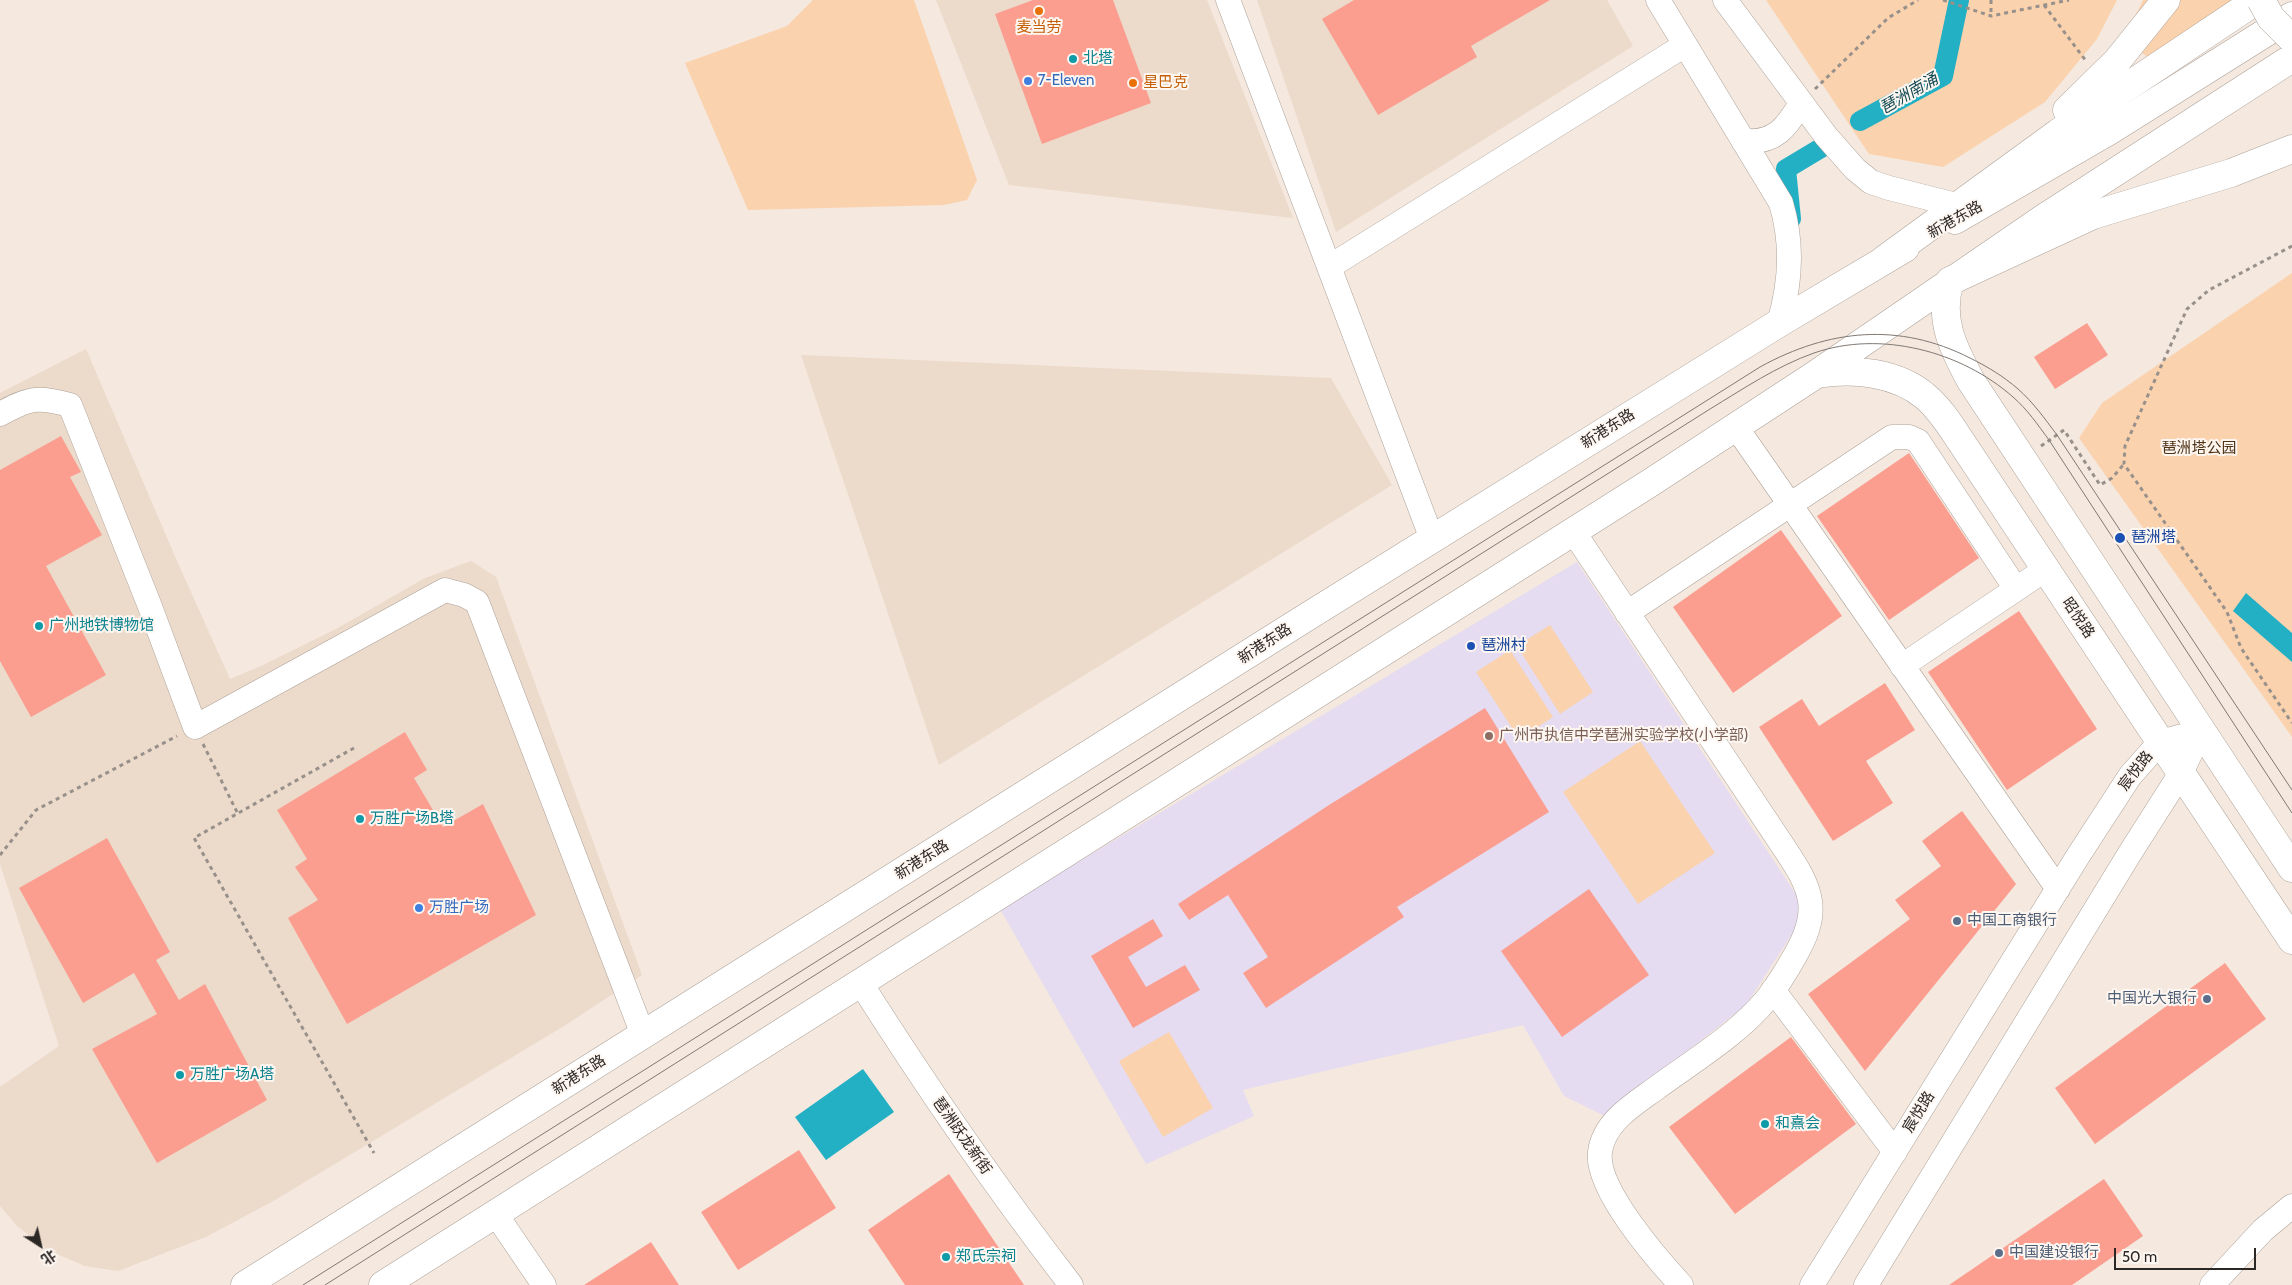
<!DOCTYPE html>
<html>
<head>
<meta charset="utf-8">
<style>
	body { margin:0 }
	#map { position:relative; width:2292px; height:1285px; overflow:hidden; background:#f4e8df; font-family:Cabin,"Noto Sans SC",sans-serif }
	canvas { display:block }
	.north { position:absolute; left:15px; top:1220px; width:50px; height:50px; -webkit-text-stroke:4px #fdf6f1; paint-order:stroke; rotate:145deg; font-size:14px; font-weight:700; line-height:20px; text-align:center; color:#2b2724 }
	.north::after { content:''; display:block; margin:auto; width:18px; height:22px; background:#2b2724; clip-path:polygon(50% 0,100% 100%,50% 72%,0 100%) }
	.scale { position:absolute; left:2114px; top:1248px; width:142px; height:22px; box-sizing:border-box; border:2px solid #2b2724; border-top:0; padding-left:6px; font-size:15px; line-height:18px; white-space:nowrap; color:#2b2724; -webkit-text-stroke:4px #fdf6f1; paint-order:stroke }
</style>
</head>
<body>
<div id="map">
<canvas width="2292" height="1285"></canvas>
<div class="north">北</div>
<div class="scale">50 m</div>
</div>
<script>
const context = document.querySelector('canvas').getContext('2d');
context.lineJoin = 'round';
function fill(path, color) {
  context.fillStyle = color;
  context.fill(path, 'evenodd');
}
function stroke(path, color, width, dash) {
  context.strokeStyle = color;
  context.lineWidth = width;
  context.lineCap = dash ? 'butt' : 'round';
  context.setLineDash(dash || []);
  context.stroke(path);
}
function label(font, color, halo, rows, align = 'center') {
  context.font = font + ' Cabin,"Noto Sans SC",sans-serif';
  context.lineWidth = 4;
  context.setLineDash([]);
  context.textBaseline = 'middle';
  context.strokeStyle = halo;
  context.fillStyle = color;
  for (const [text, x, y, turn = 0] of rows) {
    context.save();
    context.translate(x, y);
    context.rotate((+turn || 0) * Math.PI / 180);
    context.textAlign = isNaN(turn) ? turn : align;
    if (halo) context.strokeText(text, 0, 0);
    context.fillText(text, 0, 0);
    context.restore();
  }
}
fill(new Path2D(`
	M936,0H1207L1293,218L1009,185Z
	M1257,0H1607L1633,46L1336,232Z
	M86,349L177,561L230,679L261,666L336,629L425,578L471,561L496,577L642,975L564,1026L275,1200L206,1237L118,1271L85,1266L50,1251L17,1226L0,1206V1087L59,1046L0,864V393Z
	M801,355L1331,378L1392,485L939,765Z`), '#ecdacb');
fill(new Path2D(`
	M1577,562L1807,911L1746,1005L1605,1116L1564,1096L1523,1025L1243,1090L1254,1116L1146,1164L1000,909Z`), '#e5dcf1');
fill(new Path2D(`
	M813,0H914L977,180L967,200L944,205L748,210L685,63L787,26Z
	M1766,0H2117L2097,39L2045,102L1943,167L1869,154Z
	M2143,0H2252L2149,58L2124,40Z
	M2292,273V737L2079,438L2102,403Z
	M1550,625L1593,692L1560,714L1517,646Z
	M1510,650L1553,717L1519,739L1476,672Z
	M1640,741L1715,853L1638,904L1563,792Z
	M1169,1032L1213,1108L1163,1137L1119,1061Z`), '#fbd2ae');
fill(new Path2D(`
	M2246,593L2292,633V662L2233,611Z
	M863,1069L894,1112L826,1160L795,1117Z`), '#23afc4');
stroke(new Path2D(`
	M1860,121L1943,76L1959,0
	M1791,219L1786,169L1821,148`), '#23afc4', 20);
fill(new Path2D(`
	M1033,0H1113L1151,103L1042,144L995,14Z
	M1354,0H1550L1471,46L1477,57L1378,115L1322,19Z
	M2087,323L2108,355L2055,389L2034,357Z
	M61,436L81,472L70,477L102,535L46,566L106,675L31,717L0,661V470Z
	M1909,453L1979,558L1889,620L1817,516Z
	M1781,530L1842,616L1733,693L1673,607Z
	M2019,611L2097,729L2007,790L1928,672Z
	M1885,683L1915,730L1866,761L1893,803L1833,841L1759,727L1802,699L1819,726Z
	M1485,708L1549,812L1397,907L1404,917L1266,1008L1243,973L1268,957L1228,895L1189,920L1178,904L1329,805Z
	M405,732L427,770L414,778L443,827L483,804L536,915L347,1024L288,918L318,900L295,867L307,859L277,810Z
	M1962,811L2016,884L1865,1071L1808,994L1910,919L1895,900L1941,866L1922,841Z
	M107,838L170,952L156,960L179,1000L205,984L267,1100L157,1163L92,1049L157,1014L134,973L83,1003L19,888Z
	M1589,889L1649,975L1562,1037L1501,951Z
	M1153,919L1163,936L1128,957L1146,987L1185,965L1200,990L1133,1028L1091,956Z
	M2225,963L2266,1019L2095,1144L2055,1088Z
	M1791,1037L1856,1124L1735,1214L1669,1127Z
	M799,1150L836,1208L738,1270L701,1212Z
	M949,1174L1024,1285H905L868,1230Z
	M2104,1179L2143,1236L2072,1285H1949Z
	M651,1242L679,1285H584Z`), '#fb9e90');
const minor = new Path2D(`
	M1228,0L1432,539
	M1658,0L1781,203C1793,243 1791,283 1779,323
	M1725,0L1826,136L1855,169L1871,182L1889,188L1972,209
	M1743,141C1775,144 1787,127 1801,103
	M1329,267L1685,45
	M0,414C29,398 37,396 70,405L149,604L195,727L445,590L464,595L477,602L643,1035
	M1736,427L2058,889
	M1573,531L1781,843C1792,860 1807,880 1810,901C1813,920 1805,938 1796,954C1787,970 1778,985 1767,999C1737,1035 1693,1061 1655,1089C1633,1105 1604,1122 1600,1152C1595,1188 1657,1259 1681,1285
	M1627,613L1892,437H1909L1918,441L2016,589
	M1902,666L2046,569
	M860,982C926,1086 996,1188 1071,1285
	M1773,990L1895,1152
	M495,1213L544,1285
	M1812,1285L2078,856L2130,776L2160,742L2201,731
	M1866,1285L2130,853L2181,773L2201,731
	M2212,1285L2263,1230L2292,1206`);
const major = new Path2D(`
	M1955,220L2109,131L2292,16
	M1950,281C1938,319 1953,348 1971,381L2292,868
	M1817,374C1853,368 1897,372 1926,397C1940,409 1950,425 1960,440L2292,940
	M245,1285L1302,620L1779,323L1905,248
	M383,1285L1650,483L1815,375L2044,218L2292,58`);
const highway = new Path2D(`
	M2067,110L2117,61L2166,0
	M1885,259L2058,133L2257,0
	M1950,281L2093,215L2231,173L2292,149`);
stroke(minor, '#ada299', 25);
stroke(major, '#ada299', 29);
stroke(highway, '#ada299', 29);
stroke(new Path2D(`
	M1943,0L1991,16L2069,0
	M1991,0V16
	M2044,5L2086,61
	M1815,89L1888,18L1918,0
	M2292,246L2209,290L2187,309L2125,446L2124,464L2227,612L2241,648L2292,723
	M2041,446L2064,430L2100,485L2112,478L2124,464
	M203,744L238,814
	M354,748L194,838L374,1153
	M0,855L36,810L177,736`), '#98908a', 3, [4, 4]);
stroke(minor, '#fff', 24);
stroke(major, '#fff', 28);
stroke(highway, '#fff', 28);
stroke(new Path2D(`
	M303,1285L1760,367C1829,329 1899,322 1970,358C1988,367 2003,376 2018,389C2033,402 2045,419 2057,435L2292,790
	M325,1285L1710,409C1743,389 1777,366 1814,353C1880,330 1961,351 2013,397C2027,409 2038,425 2049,440L2292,813`), '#807974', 1);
const highwayBridge = new Path2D(`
	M2261,0L2271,18L2292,39`);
stroke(highwayBridge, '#ada299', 29, []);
stroke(highwayBridge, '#fff', 28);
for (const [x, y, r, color] of [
	[1039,11,5,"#e8710a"],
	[1073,59,5,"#0f9aa8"],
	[1028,81,5,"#3f7fe0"],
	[1133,83,5,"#e8710a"],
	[2120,538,6,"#1a4fb4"],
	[39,626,5,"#0f9aa8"],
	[1471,646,5,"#1a4fb4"],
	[1489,736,5,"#8d6e63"],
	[360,819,5,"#0f9aa8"],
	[419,908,5,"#3f7fe0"],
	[1957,921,5,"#5c6f8a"],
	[2207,999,5,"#5c6f8a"],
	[180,1075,5,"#0f9aa8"],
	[1765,1124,5,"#0f9aa8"],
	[1999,1253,5,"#5c6f8a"],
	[946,1257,5,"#0f9aa8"]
]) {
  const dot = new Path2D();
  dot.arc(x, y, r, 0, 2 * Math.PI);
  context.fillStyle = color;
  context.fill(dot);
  stroke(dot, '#fdf6f1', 2);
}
label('15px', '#c56008', '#fdf6f1', [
	["麦当劳",1039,28],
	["星巴克",1143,83,"left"]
]);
label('15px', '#0d838f', '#fdf6f1', [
	["北塔",1083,59],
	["广州地铁博物馆",49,626],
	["万胜广场B塔",370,819],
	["万胜广场A塔",190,1075],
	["和熹会",1775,1124],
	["郑氏宗祠",956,1257]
], 'left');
label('15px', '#366cbe', '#fdf6f1', [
	["7-Eleven",1038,81],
	["万胜广场",429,908]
], 'left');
label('15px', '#2b2724', '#fdf6f1', [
	["新港东路",1955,220,-29],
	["新港东路",1608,429,-32],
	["昭悦路",2078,618,56],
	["新港东路",1265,644,-33],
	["宸悦路",2136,771,-52],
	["新港东路",922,860,-32],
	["新港东路",579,1075,-32],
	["宸悦路",1919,1112,-58],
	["琶洲跃龙新街",962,1136,55]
]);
label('15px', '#4e3216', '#fdf6f1', [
	["琶洲塔公园",2199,449]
]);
label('15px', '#164399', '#fdf6f1', [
	["琶洲塔",2131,538],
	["琶洲村",1481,646]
], 'left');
label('15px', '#785e54', '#fdf6f1', [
	["广州市执信中学琶洲实验学校(小学部)",1499,736]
], 'left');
label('15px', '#4e5e75', '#fdf6f1', [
	["中国工商银行",1967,921],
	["中国光大银行",2197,999,"right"],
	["中国建设银行",2009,1253]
], 'left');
label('italic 16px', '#144b54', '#fdf6f1', [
	["琶洲南涌",1909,94,-30]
]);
</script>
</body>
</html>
